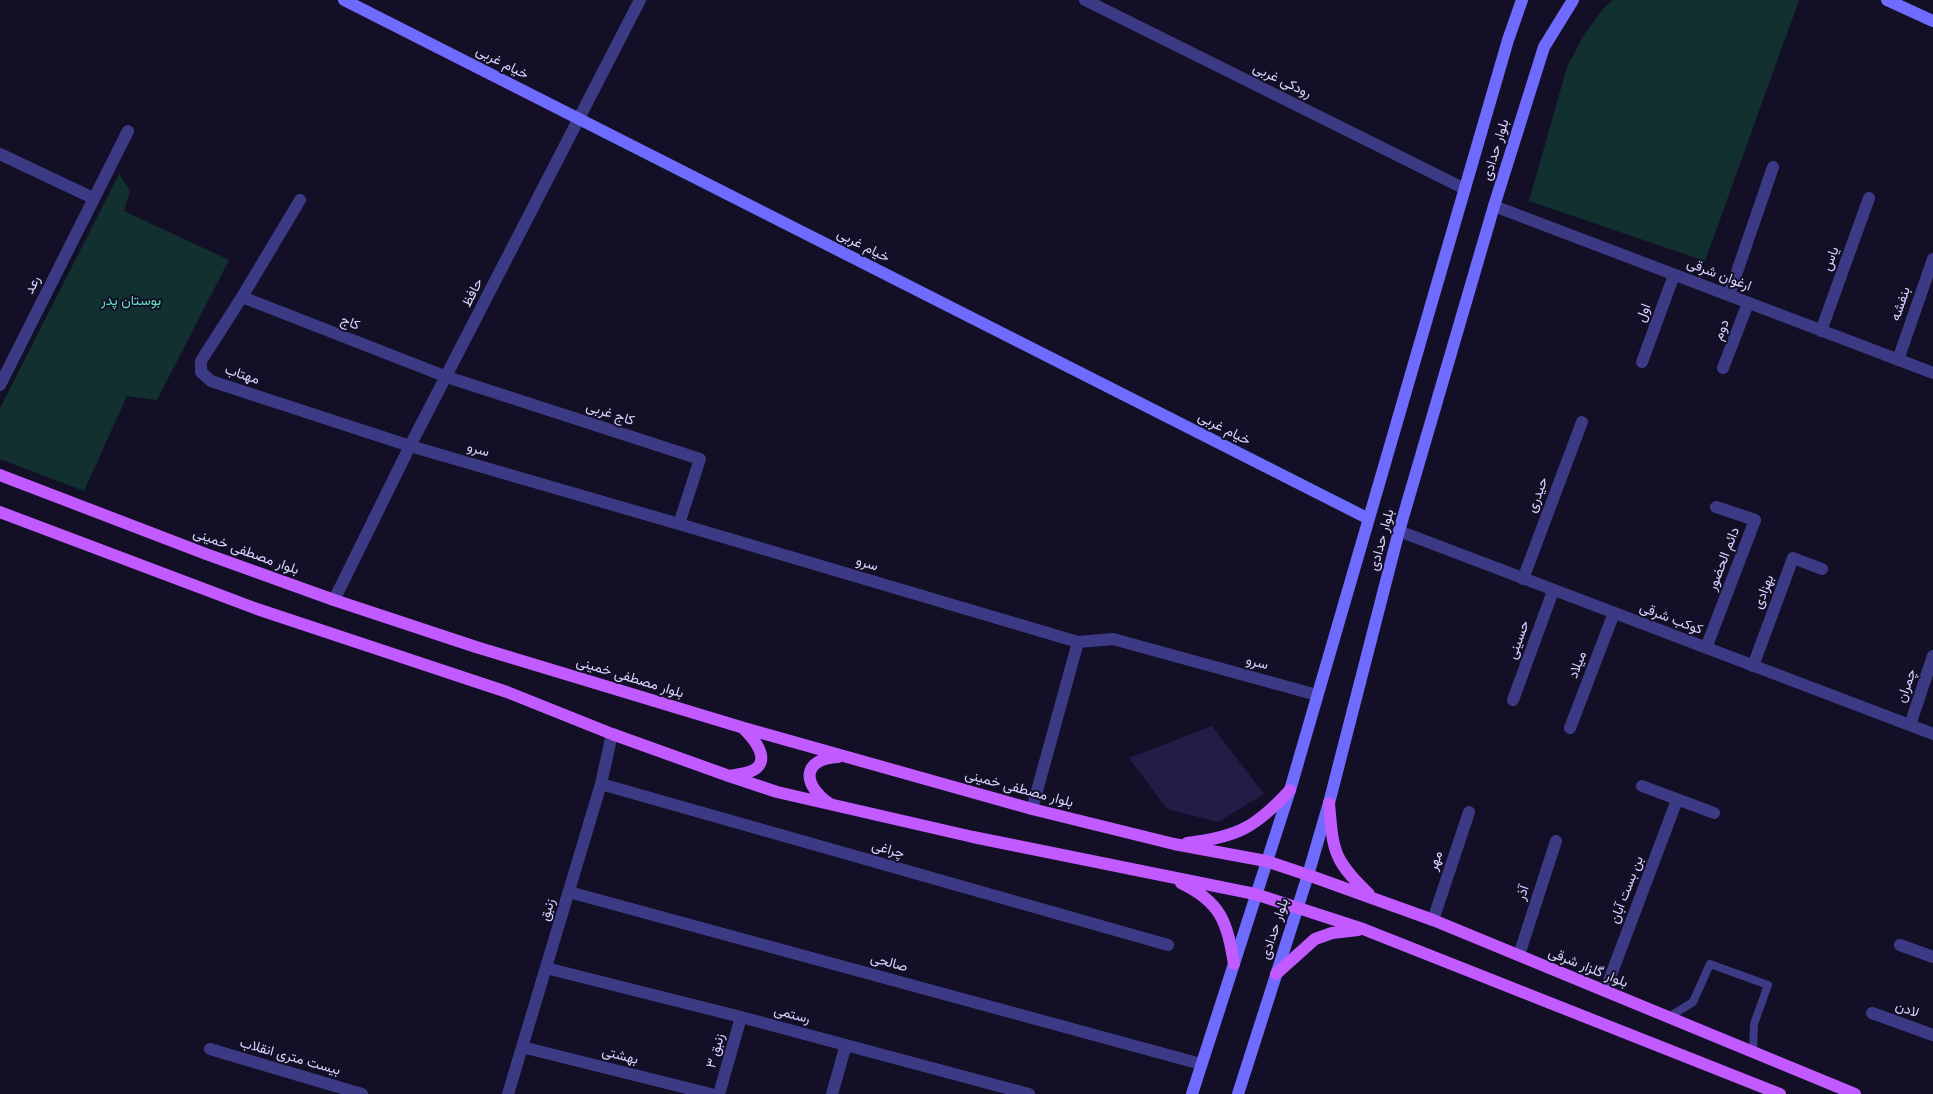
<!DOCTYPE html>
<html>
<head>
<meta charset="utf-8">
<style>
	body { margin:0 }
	canvas { display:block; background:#130f26 }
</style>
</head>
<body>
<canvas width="1933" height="1094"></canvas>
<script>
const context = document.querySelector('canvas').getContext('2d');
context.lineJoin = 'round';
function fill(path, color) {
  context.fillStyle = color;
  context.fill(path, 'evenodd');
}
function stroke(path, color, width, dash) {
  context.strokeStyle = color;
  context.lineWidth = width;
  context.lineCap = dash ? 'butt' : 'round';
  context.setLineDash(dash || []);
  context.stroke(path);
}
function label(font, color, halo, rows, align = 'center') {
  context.font = font + ' "DM Sans",Vazirmatn,sans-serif';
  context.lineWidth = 4;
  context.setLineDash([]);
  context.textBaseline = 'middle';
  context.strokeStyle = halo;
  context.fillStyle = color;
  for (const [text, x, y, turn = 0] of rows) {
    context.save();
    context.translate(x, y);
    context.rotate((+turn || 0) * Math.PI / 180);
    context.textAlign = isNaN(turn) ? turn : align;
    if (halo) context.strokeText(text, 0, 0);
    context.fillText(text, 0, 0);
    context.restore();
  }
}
fill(new Path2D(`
	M1613,0H1799L1705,261L1529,201L1567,67L1585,33L1604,8Z
	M119,174L130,191L124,211L229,260L157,400L127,396L84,491L0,459V408Z`), '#12302f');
fill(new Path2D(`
	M1212,726L1264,794L1218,822L1167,809L1129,758Z`), '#241b47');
stroke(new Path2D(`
	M1669,1017L1693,1002L1710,964L1768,985L1754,1024L1753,1052`), '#3d3a85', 8);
stroke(new Path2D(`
	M1085,0L1465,189
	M0,154L93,198
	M300,200L242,297L201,361V372L211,381L410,446L679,524L1078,642L1113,639L1317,695
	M1494,206L1933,373
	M1729,295L1773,167
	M242,297L447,377L700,459L679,524
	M1821,331L1869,198
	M1898,360L1933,259
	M1642,362L1674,275
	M1723,368L1748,303
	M0,385L128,131
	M1399,531L1933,734
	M1523,579L1582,422
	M334,600L410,446L640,0
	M1706,648L1755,520L1716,507
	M1753,666L1793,558L1822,569
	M1513,700L1553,591
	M1910,725L1933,656
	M1570,728L1614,613
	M601,784L1168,945
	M1642,786L1714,813
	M1032,809L1078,642
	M569,892L1201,1064
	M1433,920L1469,812
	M1900,945L1933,957
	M1519,955L1556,841
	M546,968L741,1017L1029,1094
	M1605,991L1677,800
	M1872,1013L1933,1035
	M522,1047L711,1094
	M210,1049L362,1094
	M508,1094L601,784L612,734
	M719,1094L741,1017
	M832,1094L846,1045`), '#3d3a85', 12);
stroke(new Path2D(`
	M344,0L1369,519
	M1887,0L1933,21
	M1192,1094L1290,790L1508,40L1522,0
	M1238,1094L1308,875L1329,803L1399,531L1494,206L1544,47L1573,0`), '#6f6bff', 12);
stroke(new Path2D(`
	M0,475L206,554L334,600L476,647L744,728L1032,809L1174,844L1266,861L1308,875L1433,920L1855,1094
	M0,512L257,609L507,692L612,734L729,776L777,792L973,837L1255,894L1363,929L1780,1094
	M729,776C735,775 743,774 749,772C774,763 755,740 744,729
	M1329,803C1333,851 1333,860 1369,894
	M830,804C803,786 800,759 838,757
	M1187,843C1238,837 1256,827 1290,790
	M1181,883C1221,902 1227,922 1234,964
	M1276,974L1315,939L1332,933L1358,930`), '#c25bff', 12);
label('14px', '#d9d4ff', '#130f26', [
	["خیام غربی",502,63,27],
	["رودکی غربی",1282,81,26],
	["بلوار حدادی",1496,150,-73],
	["خیام غربی",863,246,27],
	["یاس",1831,259,-70],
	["ارغوان شرقی",1719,275,21],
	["رعد",33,285,-63],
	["حافظ",473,293,-63],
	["بنفشه",1901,304,-71],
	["اول",1644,313,-70],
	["کاج",350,323,21],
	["دوم",1722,330,-69],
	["مهتاب",242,375,18],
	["کاج غربی",610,414,18],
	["خیام غربی",1224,429,27],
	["سرو",478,450,16],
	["حیدری",1538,495,-69],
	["بلوار حدادی",1382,540,-75],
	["بلوار مصطفی خمینی",246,552,20],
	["دائم الحضور",1724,559,-69],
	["سرو",867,564,17],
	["بهزادی",1764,592,-69],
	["کوکب شرقی",1671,619,21],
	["حسینی",1519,640,-70],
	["سرو",1257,663,15],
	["میلاد",1578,665,-69],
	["بلوار مصطفی خمینی",630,678,17],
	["چمران",1907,686,-71],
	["بلوار مصطفی خمینی",1019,789,15],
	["چراغی",888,850,16],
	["مهر",1436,861,-72],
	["بن بست آبان",1627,890,-69],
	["آذر",1523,893,-72],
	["زنبق",548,910,-73],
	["بلوار حدادی",1275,929,-72],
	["صالحی",889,963,15],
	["بلوار گلزار شرقی",1588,968,22],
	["لادن",1907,1010,20],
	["رستمی",792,1015,15],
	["زنبق ۳",716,1051,-74],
	["بهشتی",620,1056,14],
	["بیست متری انقلاب",290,1057,16]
]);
label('14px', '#5fe0c0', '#130f26', [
	["بوستان پدر",131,301]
]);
</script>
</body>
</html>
